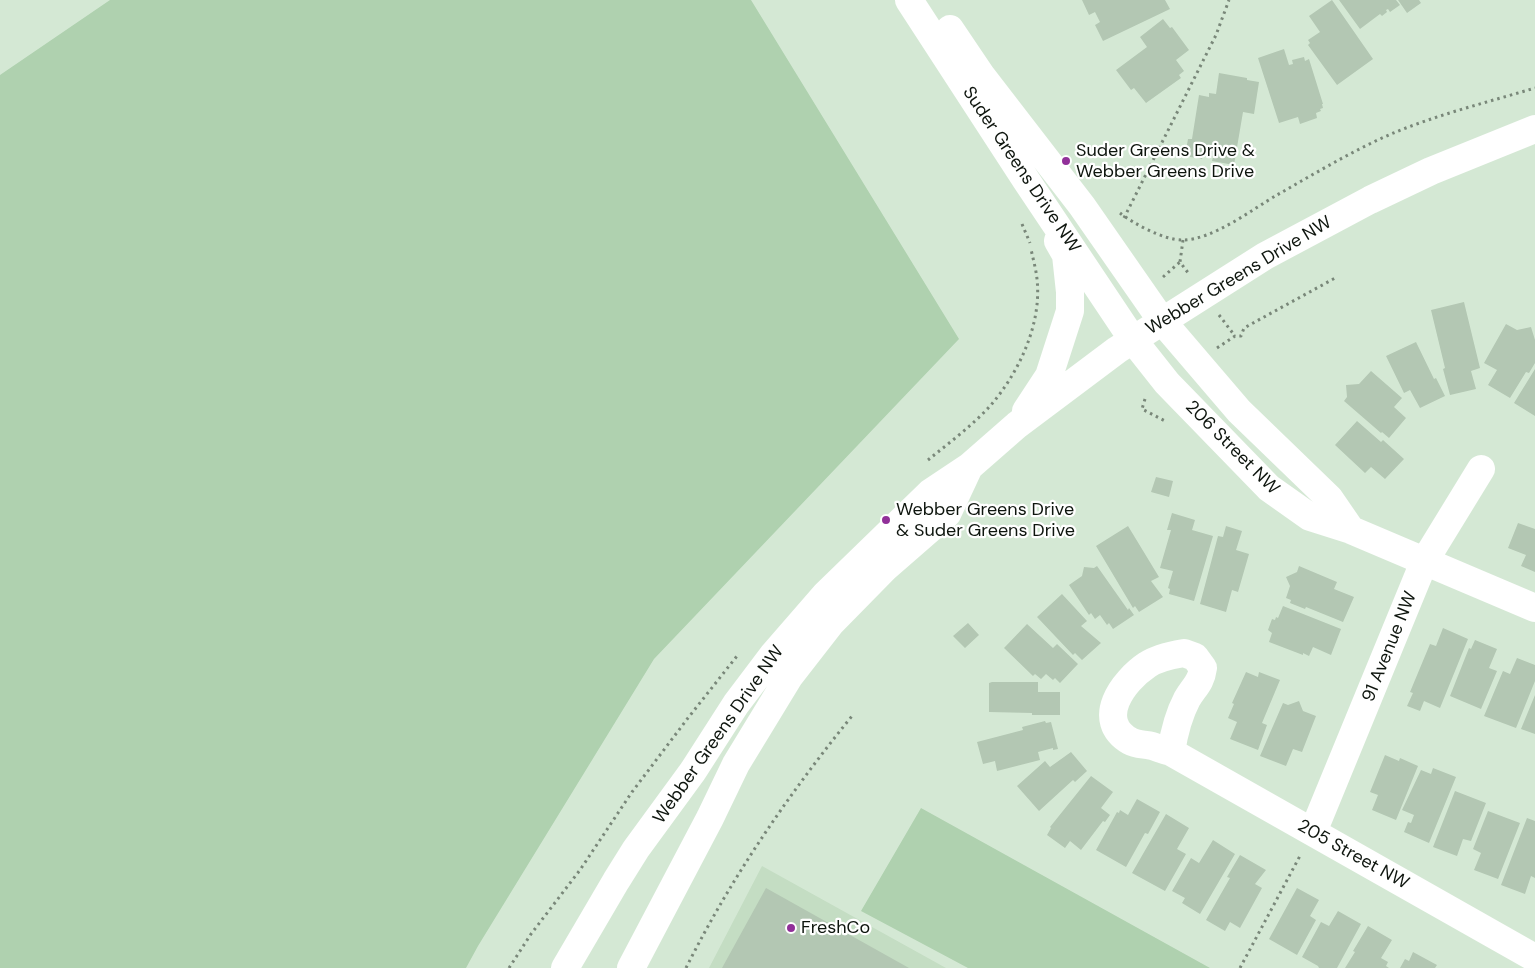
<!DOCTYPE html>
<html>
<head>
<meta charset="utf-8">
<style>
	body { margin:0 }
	canvas { display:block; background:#d4e8d4 }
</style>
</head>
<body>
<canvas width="1535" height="968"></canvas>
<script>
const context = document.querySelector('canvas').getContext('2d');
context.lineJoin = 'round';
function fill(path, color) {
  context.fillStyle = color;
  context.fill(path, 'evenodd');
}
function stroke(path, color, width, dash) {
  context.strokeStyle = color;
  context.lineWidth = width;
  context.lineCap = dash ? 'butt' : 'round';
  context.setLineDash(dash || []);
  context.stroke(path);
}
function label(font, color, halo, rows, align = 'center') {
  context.font = font + ' "DM Sans",sans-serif';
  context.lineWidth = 4.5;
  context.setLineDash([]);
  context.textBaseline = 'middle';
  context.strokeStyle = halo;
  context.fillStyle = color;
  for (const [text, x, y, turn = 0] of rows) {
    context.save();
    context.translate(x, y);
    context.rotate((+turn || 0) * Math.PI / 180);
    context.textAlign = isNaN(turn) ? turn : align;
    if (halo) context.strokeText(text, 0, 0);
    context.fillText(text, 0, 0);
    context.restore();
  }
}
fill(new Path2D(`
	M762,866L946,968H709Z`), '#c4ddc3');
fill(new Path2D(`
	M110,0H751L959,339L654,659L478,946L466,968H0V75Z
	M921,808L1210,968H968L861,911Z`), '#afd1af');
fill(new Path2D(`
	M1082,0H1165L1170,9L1103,41L1095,25L1100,22L1095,12L1089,15Z
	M1332,0L1373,59L1337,85L1308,45L1310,43L1308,40L1320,32L1309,16Z
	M1339,0H1396L1400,5L1390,12L1388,9L1386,10L1387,12L1382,16L1380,14L1360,29Z
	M1398,0H1419L1421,3L1407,13Z
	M1163,19L1170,28L1172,27L1189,50L1176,60L1184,71L1179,75L1181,78L1146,103L1134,88L1131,90L1116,70L1147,47L1140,37Z
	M1284,49L1289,65L1293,64L1292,60L1304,57L1305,61L1309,59L1323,104H1322L1323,108L1320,109L1321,111L1316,113L1317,118L1300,124L1298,117L1279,123L1258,58Z
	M1219,73L1247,78V80L1259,82L1254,114L1243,112L1234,165L1212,161L1213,157L1203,156L1202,159L1185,156L1188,139H1192L1199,95L1209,97V93L1216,94Z
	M1464,302L1480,368L1471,371L1476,389L1450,395L1443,369L1445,368L1431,310Z
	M1506,324L1517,330L1531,327L1535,340V363L1529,373L1526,372L1510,398L1488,385L1497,370L1484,363Z
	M1416,342L1434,379L1436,378L1445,396L1420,408L1410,390L1404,393L1386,356Z
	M1535,369V416L1514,403Z
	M1371,371L1402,398L1394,407L1406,418L1389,438L1382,432L1381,433L1344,401L1347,397L1346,385L1359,384Z
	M1357,421L1381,442L1383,440L1404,459L1385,479L1371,467L1365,473L1335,445Z
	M1156,477L1173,481L1169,497L1151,492Z
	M1172,513L1195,520L1192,530L1213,536L1194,601L1169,594L1170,589L1168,588L1173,571L1160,568L1171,530H1167Z
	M1518,523L1535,529V572L1521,566L1526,555L1508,548Z
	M1128,526L1159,577L1151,581L1163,597L1139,612L1135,606L1133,608L1096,546Z
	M1226,526L1242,531L1236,550L1249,554L1238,592L1232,590L1226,612L1200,604L1218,536L1223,537Z
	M1097,566L1128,610L1129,608L1134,615L1113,629L1109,623L1107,625L1100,615L1095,619L1091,613L1089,615L1069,585L1082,576L1084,567L1094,568Z
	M1299,566L1337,582L1334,589L1354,597L1343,622L1306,607L1305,609L1290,603L1291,600L1286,598L1290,586L1286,577L1297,572Z
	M1062,594L1087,621L1081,626L1101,643L1082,660L1075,653L1073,655L1037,617Z
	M1283,606L1341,629L1331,655L1313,647L1309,656L1303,653V655L1269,642L1272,633L1268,630L1272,619L1275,620L1276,617L1278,618Z
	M968,623L979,635L965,648L953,636Z
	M1027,624L1053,648L1057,644L1078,664L1060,683L1055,678L1053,680L1046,674L1041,679L1035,674L1033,676L1004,648Z
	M1443,628L1468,639L1440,708L1424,701L1420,711L1407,706L1413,693L1410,692L1430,644L1436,646Z
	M1475,640L1497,649L1489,668L1497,671L1481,709L1450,696L1469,648L1471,649Z
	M1517,658L1535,665V681L1516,728L1484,716L1503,671L1510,674Z
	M1246,672L1258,677L1259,672L1280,680L1262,723L1267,725L1258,750L1230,739L1237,722L1228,718L1234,704L1232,703Z
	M992,682H1038V692H1060V715H1032V713L989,712V683Z
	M1535,695V734L1521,729Z
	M1299,701L1303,711L1316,716L1302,752L1293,749L1286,766L1260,756L1283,703L1288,705Z
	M1045,721L1046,723L1051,722L1058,749L1053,750V748L1038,752L1040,760L997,771L995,761L983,764L977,742L1023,730L1022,727Z
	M1071,752L1087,771L1075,782L1073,780L1039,811L1017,786L1045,761L1050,767Z
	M1385,755L1399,761L1400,758L1418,766L1396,820L1372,810L1378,795L1370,792Z
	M1433,768L1456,777L1429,843L1404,832L1408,822L1411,823L1414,815L1402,810L1421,770L1431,774Z
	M1091,776L1113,792L1101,808L1110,815L1105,822L1103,821L1081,850L1070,841L1065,848L1047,835L1051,828L1050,827Z
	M1455,791L1486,803L1471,841L1463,839L1457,856L1433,847Z
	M1137,799L1160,812L1148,834L1145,833L1126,867L1096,850L1117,812L1119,813L1120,810L1128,815Z
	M1488,811L1520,823L1498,879L1474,870L1481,853L1473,849Z
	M1166,814L1189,828L1177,849L1186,854L1165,891L1132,873Z
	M1527,818L1535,821V878L1531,876L1525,894L1501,885Z
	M1213,840L1235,854L1200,914L1182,903L1185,898L1172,891L1191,858L1199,863Z
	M1240,855L1266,870L1255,884L1262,888L1240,928L1230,922L1225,931L1206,920L1230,878L1227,877Z
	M766,888L909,968H722Z
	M1297,888L1319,900L1310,916L1316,920L1297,955L1269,939Z
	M1338,911L1361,924L1337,968H1319L1318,966L1302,957L1321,922L1329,926Z
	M1368,926L1392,940L1381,958L1388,962L1386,966L1389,968H1345L1355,952L1353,951Z
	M1413,952L1437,965L1435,968H1400L1405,959L1409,961Z`), '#b3c7b3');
stroke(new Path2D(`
	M1120,213C1134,224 1164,240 1182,240C1213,240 1251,210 1277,195C1314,174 1352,151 1391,134C1436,115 1488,102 1535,88
	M1124,218L1216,35L1229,0
	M1022,224L1030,243
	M1183,240L1180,262L1189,274
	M1163,277L1180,262
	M1219,315L1235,336
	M1217,348L1235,336H1241L1244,328L1337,277
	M1145,399L1142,409L1165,421
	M928,460C949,443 973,425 991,405C1019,372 1042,324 1037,279C1036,269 1033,259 1031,249
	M509,968L531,934L580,870L632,792L688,718L737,656
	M686,968C731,878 788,795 852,716
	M1240,968L1301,854`), '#798779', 3, [2.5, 4]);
stroke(new Path2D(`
	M1162,321L1239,411L1329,498L1351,530
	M1133,340L1167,383L1269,488L1310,517L1351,530L1535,608
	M1184,653L1195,657L1203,668C1201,683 1194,687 1187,699C1178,716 1174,733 1171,752C1165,750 1158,748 1152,746C1145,744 1137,745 1130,741C1094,720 1123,681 1147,665C1157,658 1172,655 1184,653Z
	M1171,752L1535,958
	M1313,832L1424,562L1481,469`), '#fff', 28);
stroke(new Path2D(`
	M909,0L1026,180L1133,340
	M950,29L981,75L1082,206L1162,321
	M1026,411L1049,376L1070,311V292L1066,255L1058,241
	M565,968L616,881L636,849L693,771L736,704L773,655L826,594L930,493L969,467L1017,425L1117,350L1265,256L1370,200L1431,171L1535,129
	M631,968L710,818L736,764L789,677L831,623L885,568L947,514L969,467`), '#fff', 28);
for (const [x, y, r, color] of [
	[1066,161,5,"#913099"],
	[886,520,5,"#913099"],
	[791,928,5,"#913099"]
]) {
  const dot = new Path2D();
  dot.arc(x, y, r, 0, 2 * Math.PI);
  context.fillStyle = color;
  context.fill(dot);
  stroke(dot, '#fff', 2);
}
label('18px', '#0e150e', '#fff', [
	["Suder Greens Drive &",1076,151],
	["Webber Greens Drive",1076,172],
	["Webber Greens Drive",896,510],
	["& Suder Greens Drive",896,531],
	["FreshCo",801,928]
], 'left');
label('18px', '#0e150e', '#fff', [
	["Suder Greens Drive NW",1021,170,56],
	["Webber Greens Drive NW",1239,276,-31],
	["206 Street NW",1232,448,45],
	["91 Avenue NW",1390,647,-68],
	["Webber Greens Drive NW",719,735,-55],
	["205 Street NW",1353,855,29]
]);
</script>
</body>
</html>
